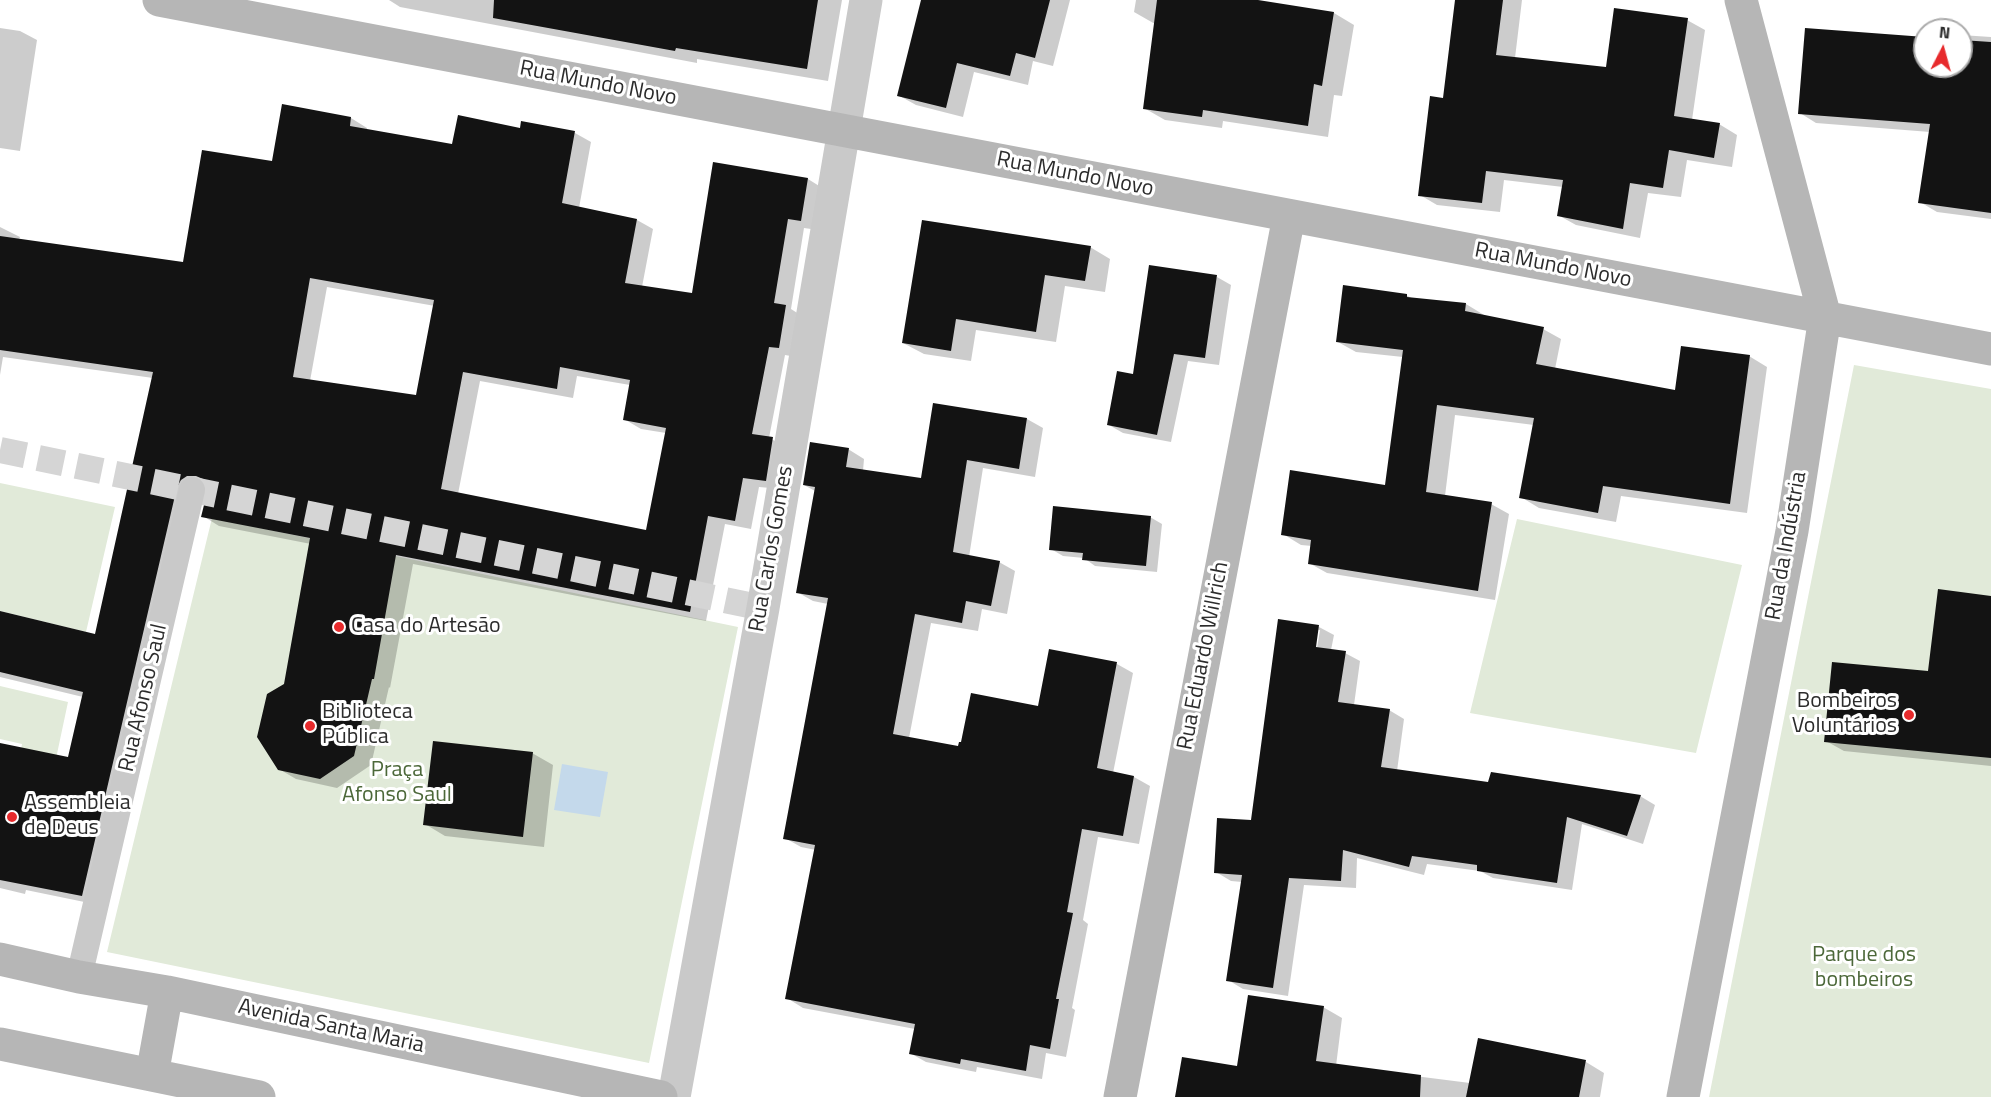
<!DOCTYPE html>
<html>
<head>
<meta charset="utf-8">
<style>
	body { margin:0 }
	#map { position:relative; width:1991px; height:1097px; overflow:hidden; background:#fff; font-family:"Titillium Web",sans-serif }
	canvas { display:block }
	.north { position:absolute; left:1913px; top:18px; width:60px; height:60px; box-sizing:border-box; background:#fff; border:2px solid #ababab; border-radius:50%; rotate:6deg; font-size:16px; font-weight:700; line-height:24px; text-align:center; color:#2c2c2c }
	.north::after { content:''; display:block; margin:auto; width:21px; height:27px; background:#e72a2c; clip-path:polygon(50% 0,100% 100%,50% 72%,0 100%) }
</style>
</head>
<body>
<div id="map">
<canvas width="1991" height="1097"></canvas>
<div class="north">N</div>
</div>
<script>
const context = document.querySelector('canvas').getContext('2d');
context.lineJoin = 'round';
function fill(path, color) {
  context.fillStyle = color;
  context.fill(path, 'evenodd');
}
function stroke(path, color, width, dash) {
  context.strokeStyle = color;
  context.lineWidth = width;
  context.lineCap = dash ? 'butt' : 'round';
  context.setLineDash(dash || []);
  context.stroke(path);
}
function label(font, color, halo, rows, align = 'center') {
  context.font = font + ' "Titillium Web",sans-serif';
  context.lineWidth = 6;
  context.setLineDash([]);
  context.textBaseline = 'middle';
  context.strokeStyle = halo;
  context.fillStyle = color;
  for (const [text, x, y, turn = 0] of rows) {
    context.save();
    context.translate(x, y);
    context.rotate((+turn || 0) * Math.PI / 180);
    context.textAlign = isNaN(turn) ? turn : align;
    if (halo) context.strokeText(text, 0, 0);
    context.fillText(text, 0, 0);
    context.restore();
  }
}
fill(new Path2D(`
	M1854,365L1991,389V1097H1709Z
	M0,483L115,507L86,632L0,611Z
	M212,518L738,627L649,1063L107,952Z
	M1517,519L1742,565L1696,753L1470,713Z
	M0,686L68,702L36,853L4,842L22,744L0,739Z`), '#e1ead9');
fill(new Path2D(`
	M562,764L608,772L600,817L554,810Z`), '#c4d9eb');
fill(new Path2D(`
	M389,0H842L828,81L697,59V63L400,7Z
	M922,0H1070L1053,66L1033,61L1028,85L974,72L963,117L916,105L898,95Z
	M1136,0H1248L1334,13L1354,25L1342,96L1334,95L1328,137L1223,121L1222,128L1165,120L1144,108L1155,24L1134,12Z
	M1457,0H1522L1515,58L1607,69L1687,20L1705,30L1692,120L1719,124L1737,135L1732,167L1687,160L1681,197L1648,193L1640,238L1576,225L1558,215L1563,187L1504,180L1500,212L1437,205L1420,195L1445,99Z
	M0,28L20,31L37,40L20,151L0,148Z
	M1961,35L1991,37V219L1937,212L1920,202L1930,132L1816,123L1800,113L1925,38V66H1961Z
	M351,118L367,128V130L453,146L521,129L522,123L575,133L591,142L579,208L637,220L653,229L642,287L693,295L714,164L808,179L824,189L818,230L804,228L791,309L802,316L796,357L785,355L769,438L789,448L782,489L759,487L751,529L725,524L706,621L413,564L390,688L389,687L371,765L337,788L296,779L279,769L285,685L311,544L219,526L203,516L208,494V484H205L198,488L99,905L26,890L25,894L0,888V744L69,759L83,697L0,677V612L96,635L153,378L3,357L0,375V227L20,237L19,240L184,264L273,163ZM327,287L435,306L417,397L310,381ZM577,376L630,385L624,419L641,429L666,433L647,532L458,494L480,381L573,398Z
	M1090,247L1110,259L1105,292L1065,286L1056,342L976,330L971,361L924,354L903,343Z
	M1217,277L1231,285L1219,365L1188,361L1171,442L1123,433L1109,425Z
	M1406,295L1413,299L1466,304L1484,315V316L1543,329L1561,339L1555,369L1677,392L1749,356L1767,367L1747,513L1621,496L1616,522L1539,508L1521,497L1534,425L1455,415L1445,496L1491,504L1509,514L1495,600L1327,573L1309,563L1312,546L1301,545L1283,534L1386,487L1403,357L1356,352L1338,342Z
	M1027,419L1043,428L1035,477L983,468L969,557L999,562L1015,571L1007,614L982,609L978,631L931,623L909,738L960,748L1039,708L1050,651L1117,664L1133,673L1113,773L1134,777L1150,786L1139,844L1098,837L1083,920L1088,924L1072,1008L1075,1010L1066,1057L1046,1053L1042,1079L977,1067L976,1072L926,1062L910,1053L915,1029L803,1008L787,998L816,850L801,847L785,838L828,604L813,601L797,592L815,491L804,485L848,449L864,459L863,471L922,480Z
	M1150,517L1162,524L1157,572L1095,566L1084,558L1063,556L1051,549Z
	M1991,598V766L1844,751L1826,741L1929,673Z
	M1279,621L1319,627L1334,635L1331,650L1345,653L1360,661L1354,705L1389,710L1404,719L1397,771L1489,784L1492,774L1640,796L1655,805L1643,844L1582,824L1572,890L1493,878L1480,871L1427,864L1424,875L1357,858L1356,888L1304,885L1288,996L1243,989L1228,980L1242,882L1231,881L1216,872L1218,820L1253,822ZM1317,630H1320L1316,654H1313Z
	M532,753L553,765L544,847L445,836L425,824Z
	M1323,1007L1342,1018L1336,1066L1470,1083L1586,1062L1604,1073L1600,1097H1177L1238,1068Z`), '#0003');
fill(new Path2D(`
	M494,0H818L807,69L676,48L675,51L493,18Z
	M921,0H1050L1035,58L1016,53L1010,76L957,63L946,108L897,96Z
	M1157,0H1258L1334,12L1322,86L1314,84L1308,126L1203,110L1202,117L1143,109Z
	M1455,0H1503L1496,55L1606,67L1614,8L1688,18L1674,116L1720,123L1714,158L1669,150L1663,188L1630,183L1623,229L1557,216L1563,180L1486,171L1482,203L1418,196L1430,96L1443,98Z
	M1805,28L1925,37V66H1961V40L1991,42V213L1918,203L1930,124L1798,114Z
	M282,104L351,117L350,126L452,144L458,115L520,128L521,121L575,131L562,203L637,219L625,283L692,293L713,162L808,178L801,221L788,219L774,303L786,305L779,348L769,347L752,434L773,437L766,481L743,478L735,521L708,516L690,612L396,555L374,679H372L354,756L320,779L278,770L257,737L267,694L284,684L310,538L201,517L207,493L206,485L203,479L196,476H187L181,480L177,487L82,896L0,880V743L68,757L83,692L0,672V611L95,634L153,372L0,350V236L183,262L202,150L272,161ZM310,278L434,300L416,395L293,377ZM560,367L630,380L623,420L666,428L646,530L441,489L463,372L557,389Z
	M922,220L1091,246L1085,281L1045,275L1036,332L956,319L951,351L902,343Z
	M1149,265L1217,275L1205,358L1174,354L1157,435L1107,425L1117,371L1133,374Z
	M1343,285L1407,294V297L1466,303L1465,311L1544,327L1536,364L1675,390L1681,346L1750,355L1730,504L1603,486L1598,513L1519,498L1534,418L1437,405L1426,492L1492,502L1478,591L1308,564L1311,540L1281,535L1290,470L1385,485L1403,350L1336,342Z
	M933,403L1027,418L1019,469L967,460L953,552L1000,561L991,606L966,601L962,623L915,614L893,734L958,746L959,742H961L971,693L1038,706L1049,649L1117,662L1097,768L1134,776L1123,836L1082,829L1067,912L1073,913L1056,999H1059L1050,1049L1030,1045L1026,1071L961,1059L960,1064L909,1054L915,1024L785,999L815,845L783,839L828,598L796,593L815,487L803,485L810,442L849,448L846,467L921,478Z
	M1053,506L1151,516L1146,566L1082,560L1083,553L1049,550Z
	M1938,589L1991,596V758L1824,742L1832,662L1928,671Z
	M1278,619L1319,625L1316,647L1346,651L1338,702L1390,709L1381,767L1488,782L1491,772L1641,795L1627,836L1567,817L1557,883L1477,871V865L1412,856L1409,867L1343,850L1341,881L1289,878L1273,988L1226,981L1242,875L1214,873L1217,818L1251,820Z
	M433,741L533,752L523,837L423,825Z
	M1248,995L1324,1006L1316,1061L1421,1075L1420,1097H1175L1182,1057L1237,1066Z
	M1478,1038L1586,1060L1579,1097H1466Z`), '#131313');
stroke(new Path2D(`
	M0,450L763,608`), '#d5d5d5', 26, [26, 13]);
stroke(new Path2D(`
	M79,977L192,490`), '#c9c9c9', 26);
stroke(new Path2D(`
	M674,1097L763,608L866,0`), '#c9c9c9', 33);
stroke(new Path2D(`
	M159,0L1991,349
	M0,959L79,977L167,992L661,1097
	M0,1044L259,1097
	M152,1075L167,992
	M1120,1097L1289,216
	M1683,1097L1792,531L1825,317L1741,0`), '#b6b6b6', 33);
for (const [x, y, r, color] of [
	[339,627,6,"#e72a2c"],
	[1909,715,6,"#e72a2c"],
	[310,726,6,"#e72a2c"],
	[12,817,6,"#e72a2c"]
]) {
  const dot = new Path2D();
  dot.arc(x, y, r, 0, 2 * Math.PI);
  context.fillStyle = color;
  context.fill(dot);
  stroke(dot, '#fff', 2);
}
label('22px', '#2c2c2c', '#fff', [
	["Rua Mundo Novo",598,84,11],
	["Rua Mundo Novo",1075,175,11],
	["Rua Mundo Novo",1553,266,11],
	["Rua da Indústria",1787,546,-80],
	["Rua Carlos Gomes",772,549,-80],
	["Rua Eduardo Willrich",1204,656,-79],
	["Rua Afonso Saul",144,698,-77],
	["Avenida Santa Maria",331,1027,12]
]);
label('22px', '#2c2c2c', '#fff', [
	["Casa do Artesão",351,627],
	["Bombeiros",1897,702,"right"],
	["Voluntários",1897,727,"right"],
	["Biblioteca",322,713],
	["Pública",322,738],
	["Assembleia",24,804],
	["de Deus",24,829]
], 'left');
label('22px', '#4c6839', '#fff', [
	["Praça",397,771],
	["Afonso Saul",397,796],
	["Parque dos",1864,956],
	["bombeiros",1864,981]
]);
</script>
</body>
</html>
